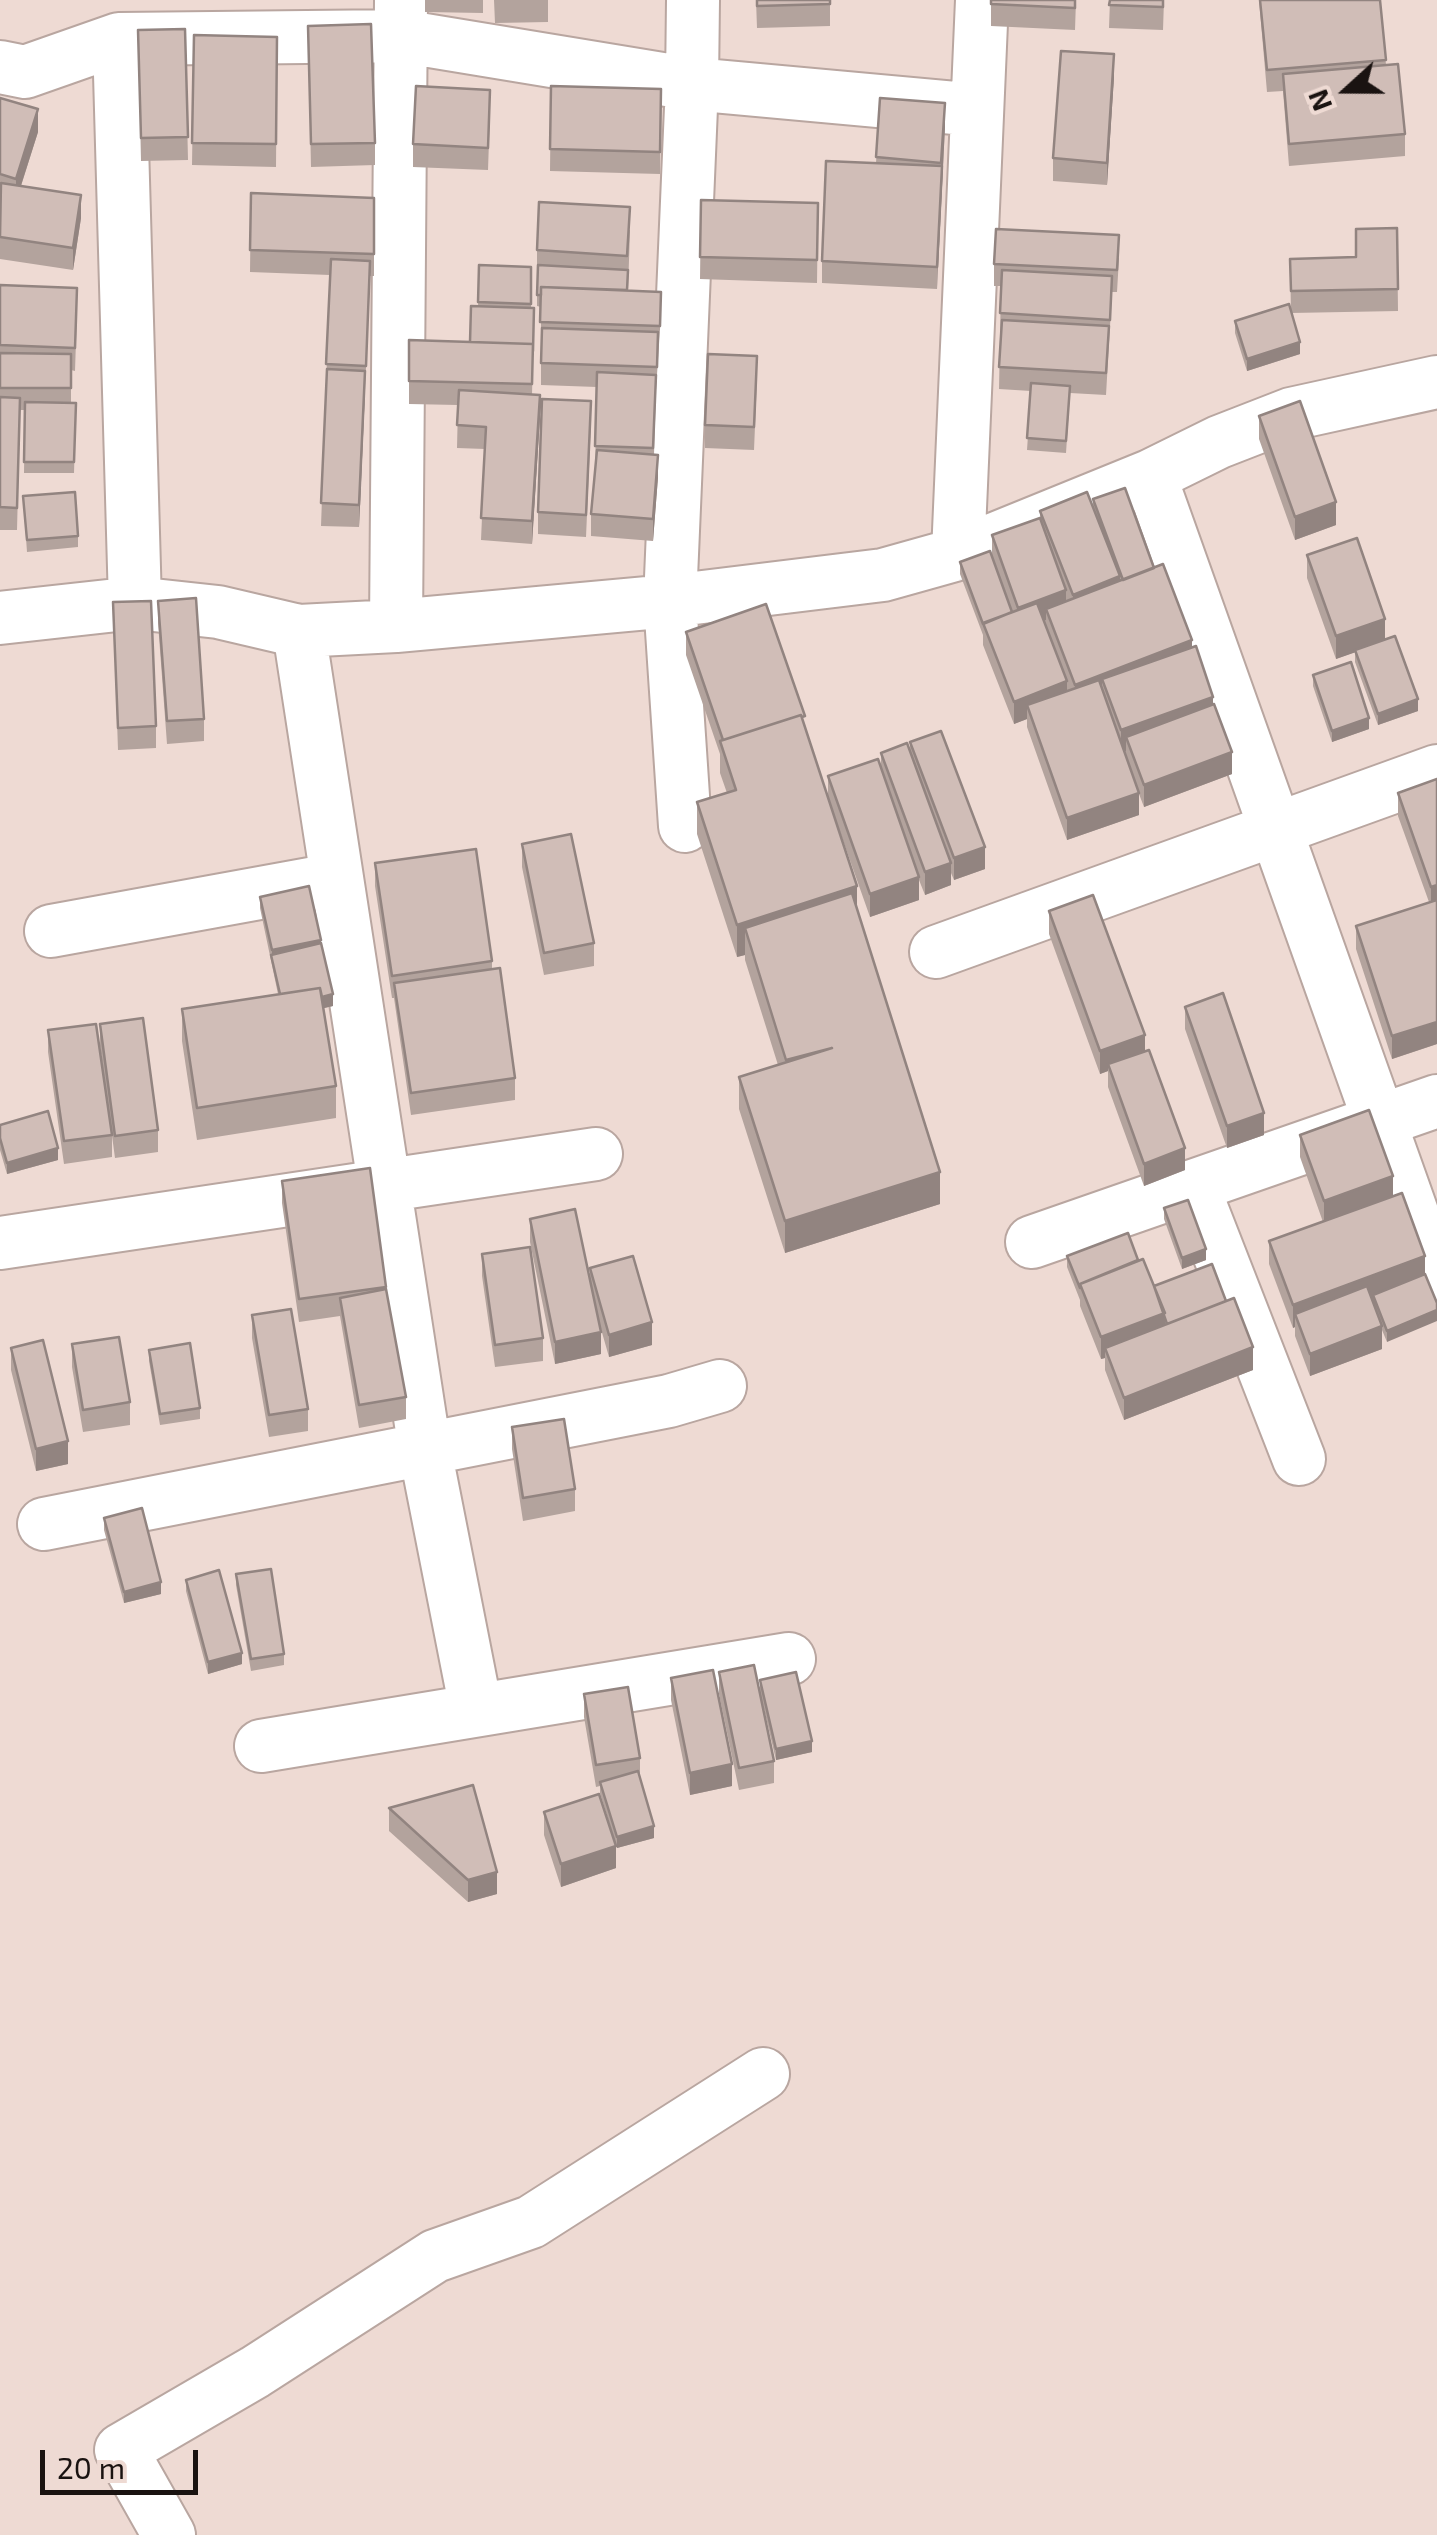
<!DOCTYPE html>
<html>
<head>
<meta charset="utf-8">
<style>
	body { margin:0 }
	#map { position:relative; width:1437px; height:2535px; overflow:hidden; background:#eedad3; font-family:"Exo 2",sans-serif }
	canvas { display:block }
	.north { position:absolute; left:1297px; top:40px; width:100px; height:100px; -webkit-text-stroke:8px #eedad3; paint-order:stroke; rotate:249deg; font-size:28px; font-weight:700; line-height:40px; text-align:center; color:#1a1311 }
	.north::after { content:''; display:block; margin:auto; width:35px; height:45px; background:#1a1311; clip-path:polygon(50% 0,100% 100%,50% 72%,0 100%) }
	.scale { position:absolute; left:40px; top:2450px; width:158px; height:45px; box-sizing:border-box; border:5px solid #1a1311; border-top:0; padding-left:12px; font-size:30px; line-height:35px; white-space:nowrap; color:#1a1311; -webkit-text-stroke:8px #eedad3; paint-order:stroke }
</style>
</head>
<body>
<div id="map">
<canvas width="1437" height="2535"></canvas>
<div class="north">N</div>
<div class="scale">20 m</div>
</div>
<script>
const context = document.querySelector('canvas').getContext('2d');
context.lineJoin = 'round';
function stroke(path, color, width, dash) {
  context.strokeStyle = color;
  context.lineWidth = width;
  context.lineCap = dash ? 'butt' : 'round';
  context.setLineDash(dash || []);
  context.stroke(path);
}
function fill(path, color) {
  context.fillStyle = color;
  context.fill(path, 'evenodd');
}
const minor = new Path2D(`
	M119,39L135,603
	M0,67L25,72L119,39L400,36L692,84L977,110
	M1150,476L1437,1283
	M958,554L982,0
	M0,618L135,603L218,612L299,631L396,626L670,601L883,575L958,554L1150,476L1219,442L1291,414L1437,382
	M396,626L401,1
	M299,631L425,1450L476,1709
	M685,826L670,601L692,84L693,0
	M51,931L337,879
	M936,952L1437,771
	M1193,1187L1299,1459
	M1032,1242L1437,1101
	M0,1243L596,1154
	M44,1524L669,1401L720,1386
	M261,1746L789,1659
	M169,2535L121,2450L255,2372L435,2256L531,2222L763,2074`);
stroke(minor, '#b9a6a0', 56);
stroke(minor, '#fff', 52);
fill(new Path2D(`
	M425,0H483V13L425,12Z
	M494,0H548V22L495,23Z
	M756,0H830V26L757,28Z
	M991,0H1076L1075,30L991,26Z
	M1110,0H1164L1163,30L1109,28Z
	M1259,0H1380L1386,65L1405,134V156L1289,166L1283,91L1267,92Z
	M308,26L375,143V165L311,167Z
	M185,29L188,160L141,161L138,30Z
	M194,35L277,37L276,167L192,165Z
	M1114,77L1107,185L1053,181V158Z
	M551,86L661,89L660,174L550,171Z
	M0,98L38,132L21,186L81,218L73,270L0,259Z
	M880,98L945,126L937,289L822,283V261L876,163Z
	M490,112L488,170L413,167V144Z
	M251,193L374,198V276H370L359,527L321,526L330,275L250,272Z
	M701,200L818,203L817,283L700,279Z
	M1397,228L1398,311L1291,313L1300,354L1247,371L1235,333V321L1291,313L1290,259L1356,257Z
	M630,230L628,290L661,314L656,390L654,455L658,477L653,541L591,536V514L595,468L597,387L541,385V307L537,306V250Z
	M1119,258L1117,292H1112L1106,395L1070,393L1066,453L1027,450L1031,391L999,389L1001,286H994V264Z
	M479,265L531,267V308H534L532,395L540,417L532,544L481,540L485,449L457,448L458,405L409,404V340L470,342L478,306Z
	M0,285L77,310L75,371L71,370V403H76L74,473H24L25,410H20L17,530H0Z
	M757,378L754,450L705,448V425Z
	M1259,416L1336,525L1295,540L1259,439Z
	M591,423L586,537L538,534V512Z
	M23,496L78,536V547L27,552Z
	M1093,499L1154,568L1192,648L1213,705L1232,774L1144,807L1139,794V815L1067,840L1027,727V719L1014,724L983,645V635L960,574V562L992,558V535L1040,518V511L1093,508Z
	M1307,555L1385,640L1418,711L1378,725L1355,662V652L1336,659L1307,578Z
	M158,601L204,719V741L167,744L158,623Z
	M113,602L156,726V748L118,750Z
	M686,632L805,728L940,1204L785,1253L739,1109V1077L778,1065L745,960V955L737,957L697,834V802L727,793L720,773V754L686,655Z
	M1313,675L1369,729L1332,742L1313,686Z
	M910,742L985,869L954,880L951,873V885L925,895L919,880V900L870,917L828,798V776L881,768V753L910,752Z
	M1437,779V1044L1392,1059L1356,949V926L1429,902L1398,816V793Z
	M522,844L594,943V966L544,975L522,867Z
	M375,863L492,961V969L515,1078V1100L411,1115L394,998H392L375,886Z
	M260,897L321,943L333,1006L323,1008L336,1086V1118L197,1140L182,1041V1009L278,994L260,908Z
	M1049,911L1145,1051L1185,1170L1144,1186L1108,1087V1071L1100,1074L1049,934Z
	M1185,1007L1264,1135L1227,1148L1185,1029Z
	M100,1024L158,1130V1152L115,1158L100,1046Z
	M48,1030L112,1135V1157L64,1164L48,1052Z
	M0,1125L58,1160L7,1174L0,1150Z
	M1300,1135L1393,1176L1387,1342L1382,1330V1349L1310,1376L1295,1336V1327L1293,1328L1269,1264V1241L1323,1222L1300,1157Z
	M370,1168L386,1289L406,1397V1419L359,1428L340,1316L299,1322L282,1203V1181Z
	M1164,1208L1206,1260L1182,1269L1164,1219Z
	M530,1219L590,1282V1268L652,1345L609,1357L597,1315L601,1354L555,1364L530,1242Z
	M482,1254L543,1338V1361L495,1367L482,1276Z
	M1067,1256L1138,1260L1154,1286L1226,1301L1253,1370L1124,1420L1105,1370V1358L1101,1359L1080,1306V1300L1067,1267Z
	M252,1315L308,1409V1431L269,1437L252,1338Z
	M72,1344L130,1402V1425L83,1432L72,1367Z
	M11,1348L68,1464L36,1471L11,1370Z
	M149,1350L200,1408V1419L160,1425L149,1361Z
	M512,1427L575,1489V1511L523,1521L512,1449Z
	M104,1518L161,1594L124,1603L104,1530Z
	M236,1574L284,1654V1665L251,1671L236,1585Z
	M186,1580L242,1664L208,1674L186,1591Z
	M719,1672L774,1761V1783L739,1790L719,1694Z
	M671,1678L732,1786L690,1795L671,1700Z
	M760,1680L812,1752L776,1760L760,1692Z
	M584,1694L640,1758V1777L654,1838L617,1848L600,1793V1786L596,1787L584,1717Z
	M389,1808L497,1894L468,1902L389,1831Z
	M544,1812L616,1868L561,1887L544,1835Z`), '#b3a39d');
fill(new Path2D(`
	M1114,54V77L1107,185V163Z
	M945,103V126L937,289L941,163Z
	M38,109V132L16,201V179Z
	M81,195V218L73,270V248Z
	M1300,342V354L1247,371V359Z
	M365,371V393L359,527V505Z
	M540,395V417L532,544V521Z
	M658,455V477L653,541V519Z
	M1336,502V525L1295,540V517Z
	M1120,576V599L1073,617V595Z
	M1066,590V612L1046,609V620L1018,630V608Z
	M1385,619V642L1336,659V636Z
	M1192,640V662L1102,679V696L1075,707V685Z
	M1067,681V704L1027,705V719L1014,724V702Z
	M1213,697V719L1126,737V751L1121,753V730Z
	M1418,699V711L1378,725V714Z
	M1369,718V729L1332,742V731Z
	M1232,752V774L1144,807V785Z
	M1139,793V815L1067,840V818Z
	M985,847V869L954,880V858Z
	M951,863V885L925,895V872Z
	M919,877V900L870,917V894Z
	M1437,885V907L1431,909V887Z
	M857,886V918L745,928V955L737,957V925Z
	M321,940V951L272,962V950Z
	M333,994V1006L283,1018V1007Z
	M1437,1022V1044L1392,1059V1036Z
	M1145,1035V1057L1108,1064V1071L1100,1074V1051Z
	M1264,1113V1135L1227,1148V1126Z
	M58,1148V1160L7,1174V1163Z
	M1185,1148V1170L1144,1186V1164Z
	M940,1172V1204L785,1253V1221Z
	M1393,1176V1198L1324,1223V1201Z
	M1206,1249V1260L1182,1269V1258Z
	M1425,1256V1279L1299,1325L1295,1314V1327L1293,1328V1305Z
	M1437,1310V1321L1387,1342V1331Z
	M1165,1313V1335L1105,1348V1358L1101,1359V1337Z
	M652,1322V1345L609,1357V1335Z
	M1382,1326V1349L1310,1376V1354Z
	M601,1332V1354L555,1364V1342Z
	M1253,1347V1370L1124,1420V1398Z
	M68,1441V1464L36,1471V1449Z
	M161,1582V1594L124,1603V1592Z
	M242,1653V1664L208,1674V1662Z
	M812,1741V1752L776,1760V1749Z
	M732,1764V1786L690,1795V1773Z
	M654,1826V1838L617,1848V1837Z
	M616,1846V1868L561,1887V1864Z
	M497,1872V1894L468,1902V1880Z`), '#928480');
const building = new Path2D(`
	M757,0H830V4L757,6Z
	M991,0H1075V8L991,4Z
	M1110,0H1163V7L1109,5Z
	M1260,0H1380L1386,60L1267,70Z
	M371,24L375,143L311,144L308,26Z
	M185,29L188,137L141,138L138,30Z
	M194,35L277,37L276,144L192,143Z
	M1061,51L1114,54L1107,163L1053,158Z
	M1398,64L1405,134L1289,144L1283,74Z
	M416,86L490,90L488,148L413,144Z
	M551,86L661,89L660,152L550,149Z
	M0,98L38,109L16,179L0,174Z
	M880,98L945,103L941,163L876,157Z
	M826,161L942,166L937,267L822,261Z
	M1,183L81,195L73,248L0,237Z
	M251,193L374,198V254L250,250Z
	M701,200L818,203L817,260L700,257Z
	M539,202L630,207L627,256L537,250Z
	M1397,228L1398,289L1291,291L1290,259L1356,257V229Z
	M996,229L1119,235L1117,270L994,264Z
	M331,259L370,261L366,366L326,364Z
	M479,265L531,267V304L478,302Z
	M538,265L628,270L627,290L541,287V295H537Z
	M1002,270L1112,276L1110,320L1000,313Z
	M0,285L77,288L75,348L0,345Z
	M541,287L661,292L660,326L540,322Z
	M1289,304L1300,342L1247,359L1235,321Z
	M471,306L534,308L533,351V344L470,342Z
	M1002,320L1109,326L1106,373L999,367Z
	M542,328L658,332L657,367L541,363Z
	M409,340L533,344L532,384L409,381Z
	M0,353L71,354V388H0Z
	M708,354L757,356L754,427L705,425Z
	M327,369L365,371L359,505L321,503Z
	M597,372L656,375L653,448L595,446Z
	M1031,383L1070,386L1066,441L1027,438Z
	M459,390L540,395L532,521L481,518L486,427L457,425Z
	M0,397L20,398L17,508L0,507Z
	M542,399L591,401L586,515L538,512Z
	M1300,401L1336,502L1295,517L1259,416Z
	M25,402L76,403L74,462H24Z
	M597,450L658,455L653,519L591,514Z
	M1125,488L1154,568L1123,580L1093,499Z
	M75,492L78,536L27,540L23,496Z
	M1087,492L1120,576L1073,595L1040,511Z
	M1040,518L1066,590L1018,608L992,535Z
	M1357,538L1385,619L1336,636L1307,555Z
	M990,551L1012,612L983,624L960,562Z
	M1163,564L1192,640L1075,685L1046,609Z
	M196,598L204,719L167,721L158,601Z
	M151,601L156,726L118,728L113,602Z
	M1037,603L1067,681L1014,702L983,623Z
	M766,604L805,716L802,717L801,715L723,740L686,632Z
	M1395,636L1418,699L1378,714L1355,650Z
	M1196,646L1213,697L1121,730L1102,679Z
	M1351,662L1369,718L1332,731L1313,675Z
	M1099,680L1139,793L1067,818L1027,705Z
	M1214,704L1232,752L1144,785L1126,737Z
	M801,715L857,886L737,925L697,802L736,790L720,741Z
	M941,731L985,847L954,858L910,742Z
	M907,743L951,863L925,872L881,753Z
	M878,759L919,877L870,894L828,776Z
	M1437,779V885L1431,887L1398,793Z
	M571,834L594,943L544,953L522,844Z
	M476,849L492,961L392,976L375,863Z
	M309,886L321,940L272,950L260,897Z
	M852,893L940,1172L785,1221L739,1077L832,1048L786,1060L745,928Z
	M1093,895L1145,1035L1100,1051L1049,911Z
	M1437,900V1022L1392,1036L1356,926Z
	M321,943L333,994L322,997L320,988L280,994L271,955Z
	M500,968L515,1078L411,1093L394,983Z
	M320,988L336,1086L197,1108L182,1009Z
	M1223,993L1264,1113L1227,1126L1185,1007Z
	M143,1018L158,1130L115,1136L100,1024Z
	M96,1024L112,1135L64,1141L48,1030Z
	M1149,1050L1185,1148L1144,1164L1108,1064Z
	M1369,1110L1393,1176L1324,1201L1300,1135Z
	M48,1111L58,1148L7,1163L0,1138V1125Z
	M370,1168L386,1287L299,1299L282,1181Z
	M1402,1193L1425,1256L1293,1305L1269,1241Z
	M1188,1200L1206,1249L1182,1258L1164,1208Z
	M575,1209L601,1332L555,1342L530,1219Z
	M1128,1233L1138,1260L1080,1284V1288L1067,1256Z
	M530,1247L543,1338L495,1345L482,1254Z
	M633,1256L652,1322L609,1335L590,1268Z
	M1143,1259L1165,1313L1101,1337L1080,1284Z
	M1212,1264L1226,1301L1167,1324L1154,1286Z
	M1425,1274L1437,1303V1310L1387,1331L1373,1295Z
	M1367,1286L1382,1326L1310,1354L1295,1314Z
	M386,1289L406,1397L359,1405L340,1298Z
	M1234,1298L1253,1347L1124,1398L1105,1348Z
	M291,1309L308,1409L269,1415L252,1315Z
	M119,1337L130,1402L83,1410L72,1344Z
	M43,1340L68,1441L36,1449L11,1348Z
	M190,1343L200,1408L160,1414L149,1350Z
	M564,1419L575,1489L523,1498L512,1427Z
	M142,1508L161,1582L124,1592L104,1518Z
	M271,1569L284,1654L251,1659L236,1574Z
	M219,1570L242,1653L208,1662L186,1580Z
	M754,1665L774,1761L739,1768L719,1672Z
	M713,1670L732,1764L690,1773L671,1678Z
	M796,1672L812,1741L776,1749L760,1680Z
	M628,1687L640,1758L596,1765L584,1694Z
	M638,1771L654,1826L617,1837L600,1782Z
	M473,1785L497,1872L468,1880L389,1808Z
	M599,1794L616,1846L561,1864L544,1812Z`);
fill(building, '#d0bdb7');
stroke(building, '#928480', 2.5);
</script>
</body>
</html>
